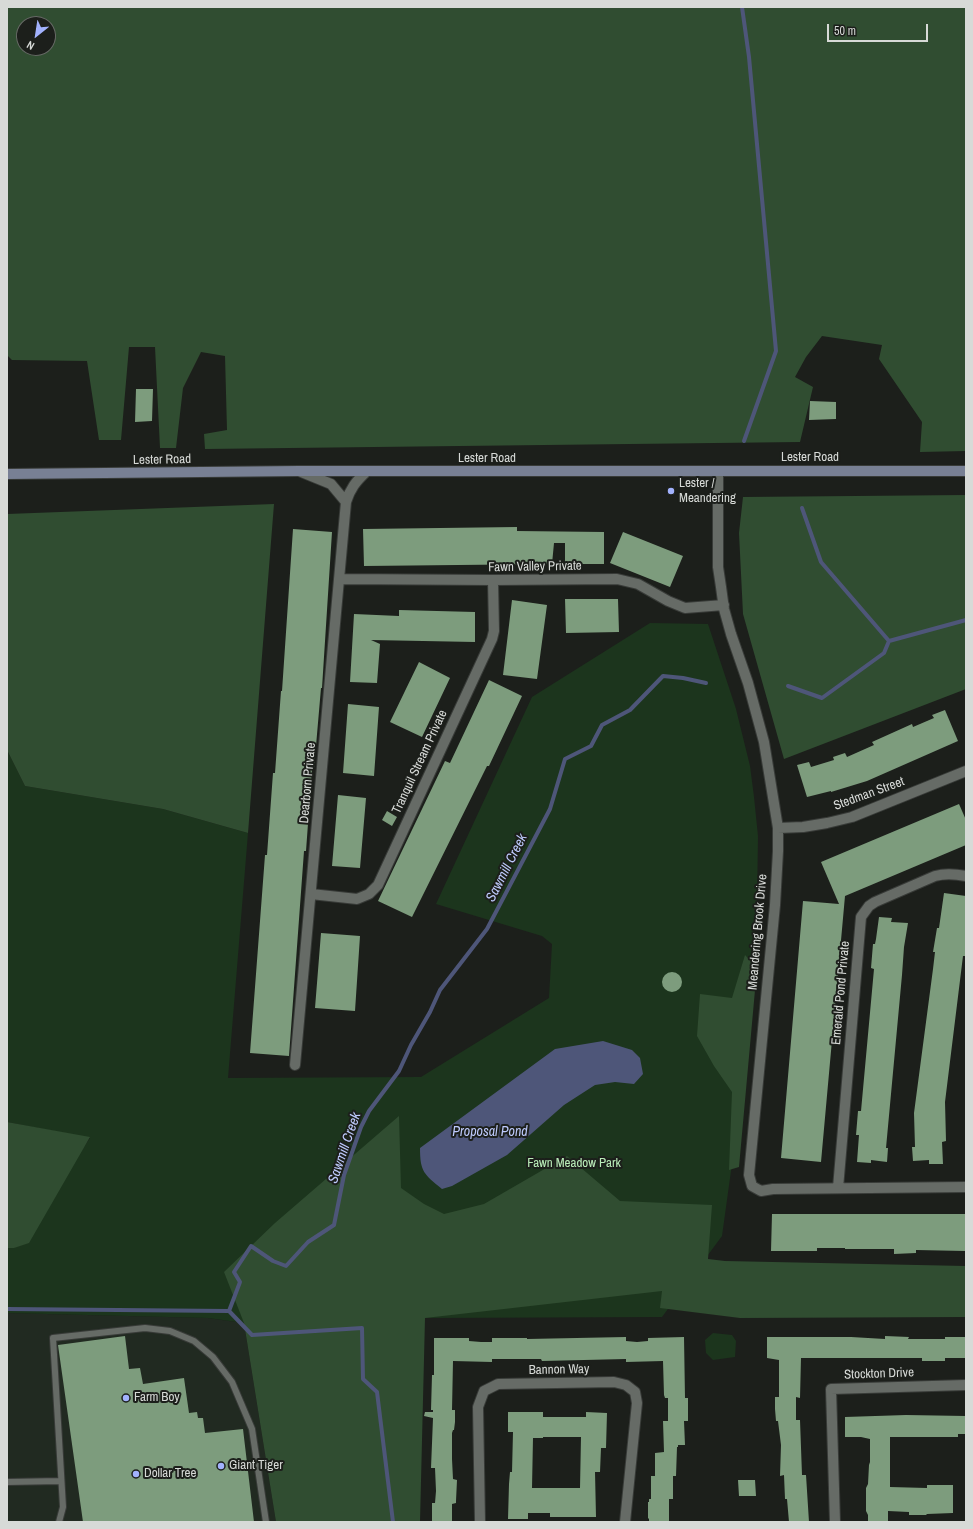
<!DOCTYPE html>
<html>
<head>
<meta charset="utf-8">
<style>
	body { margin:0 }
	#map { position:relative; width:973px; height:1529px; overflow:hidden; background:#1c1f1b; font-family:"Archivo Narrow",sans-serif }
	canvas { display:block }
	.frame { position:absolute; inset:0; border:8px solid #d7dad7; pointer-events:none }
	.north { position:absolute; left:16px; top:16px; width:40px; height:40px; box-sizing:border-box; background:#1c1f1b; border:1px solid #676a66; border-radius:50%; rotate:210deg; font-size:11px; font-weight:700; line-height:16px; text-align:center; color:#d7dad7 }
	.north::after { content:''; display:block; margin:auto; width:14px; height:18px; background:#a2b2fd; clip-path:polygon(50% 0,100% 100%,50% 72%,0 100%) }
	.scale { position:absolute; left:827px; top:24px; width:101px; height:18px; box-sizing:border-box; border:2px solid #d7dad7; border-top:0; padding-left:5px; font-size:12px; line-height:14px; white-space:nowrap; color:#d7dad7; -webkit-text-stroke:3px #1c1f1b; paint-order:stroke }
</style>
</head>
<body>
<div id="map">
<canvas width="973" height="1529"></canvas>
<div class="frame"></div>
<div class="north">N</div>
<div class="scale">50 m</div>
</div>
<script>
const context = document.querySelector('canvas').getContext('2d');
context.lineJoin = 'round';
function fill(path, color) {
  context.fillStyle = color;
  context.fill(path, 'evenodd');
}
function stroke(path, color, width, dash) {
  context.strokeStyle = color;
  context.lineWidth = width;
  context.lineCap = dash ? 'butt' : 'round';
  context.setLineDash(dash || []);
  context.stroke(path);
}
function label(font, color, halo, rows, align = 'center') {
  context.font = font + ' "Archivo Narrow",sans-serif';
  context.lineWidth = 4;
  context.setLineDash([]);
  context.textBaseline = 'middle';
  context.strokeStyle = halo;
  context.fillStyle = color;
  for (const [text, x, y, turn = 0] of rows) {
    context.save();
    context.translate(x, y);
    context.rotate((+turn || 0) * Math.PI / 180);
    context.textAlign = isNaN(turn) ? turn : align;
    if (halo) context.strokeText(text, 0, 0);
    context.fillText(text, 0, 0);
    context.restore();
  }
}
fill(new Path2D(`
	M7,1313L208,1318L244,1323L276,1522H7Z`), '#212a21');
fill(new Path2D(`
	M650,623L708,624L736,709L750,766L754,797L758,836L757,905L740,1106L722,1236L662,1317L425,1318L244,1323L208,1318L7,1313V1248H14L90,1138L7,1122V750L25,786L163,809L248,833L228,1078L421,1077L549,998L552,944L542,936L436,904L532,697Z
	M713,1333L732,1335L736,1341L735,1357L713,1360L706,1353L705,1340Z`), '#1c351d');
fill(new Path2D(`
	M7,7H966V451L920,452L922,422L879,359L882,345L822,336L806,357L795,377L813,387L800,442L205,449L204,434L227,430L225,356L201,352L183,388L176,448H160L155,347H129L121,440H99L87,361L12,360L7,355ZM24,24H48V48H24Z
	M966,495V689L784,759L743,614L739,533L743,497Z
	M274,504L248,833L163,809L25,786L7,750V514Z
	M745,955L757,968L739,1167L729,1170L732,1092L714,1066L697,1036L700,994L732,998Z
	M399,1116L401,1188L424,1204L444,1214L484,1204L567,1156L620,1201L712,1205L708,1259L725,1261L966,1266V1317L740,1318L660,1308L662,1291L425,1318L420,1522H276L244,1323L224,1272L275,1223Z
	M7,1122L90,1137L29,1243L14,1248H7Z`), '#304d31');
fill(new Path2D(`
	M603,1041L632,1050L640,1058L643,1074L634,1084L615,1082L595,1085L564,1105L507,1155L452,1186L442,1189C424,1174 420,1172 420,1148L555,1049Z`), '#4e5679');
stroke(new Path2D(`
	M742,7L749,57L776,351L744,441
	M802,508L821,562L889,641
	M788,686L822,698L884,653L889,641L966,620
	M7,1309L229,1311
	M393,1522L377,1392L363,1379L362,1328L252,1335L229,1311L240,1282L234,1272L251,1246L273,1261L286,1266L308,1242L334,1225L344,1175L361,1127L369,1111L399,1071L411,1045L430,1012L440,990L487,929L550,809L565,759L591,746L602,725L630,710L663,676L683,678L706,683`), '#4e5679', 4);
fill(new Path2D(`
	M136,389H153L152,421L135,422Z
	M810,401L836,402V419L809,420Z
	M517,527V531L604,532V564H565V543H554L552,564L364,566L363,529Z
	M293,529L332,532L322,688H321L314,769H312L306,851H304L289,1056L250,1053L265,855H267L273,773H275L281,691H282Z
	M623,532L683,556L670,587L610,563Z
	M565,599H618L619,632L566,633Z
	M512,600L547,605L537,679L503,675Z
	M399,610L475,612V642L371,640L380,644L377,683L350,682L354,614L399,616Z
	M419,662L450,678L422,737L390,722Z
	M489,680L522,696L489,766H487L412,917L378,901L445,761L450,763Z
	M348,704L379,707L374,776L343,773Z
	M945,710L958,741L867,781L831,792V791L807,797L797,765L809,762L811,767L834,760L833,757L845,753L847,757L874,745L872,742L912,724L913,727L934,718L932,715Z
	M338,795L366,798L360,868L332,866Z
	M959,804L966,820V845L845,896L821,1162L781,1158L803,901L839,904L821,862Z
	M387,811L397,817L392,826L382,820Z
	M944,893L966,896V949L965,956H963L945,1102L946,1141L942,1142L943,1164H929V1160L913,1161L912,1147H915L914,1113L933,969L935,952H933L937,928H939Z
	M879,917L892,918L891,922L908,923L904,947L902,975L886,1148H888L887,1162L871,1160V1163L857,1162L859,1135H856L858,1111H861L874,969L871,968L873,944H875L876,939Z
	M321,933L360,936L355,1011L315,1008Z
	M662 982a10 10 0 1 1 20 0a10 10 0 1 1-20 0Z
	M772,1214H965V1251L916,1250V1253L894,1254V1249H845V1248H817V1251H771Z
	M125,1336L129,1369L140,1368L143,1384L184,1378L189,1413L197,1412L198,1418H203L205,1433L243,1429L254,1522H83L58,1345Z
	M885,1336L909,1337L908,1339H945V1337H966V1358H945V1361H922V1358H801L800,1398L796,1397V1420H800L802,1475H806L809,1522H789L787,1499H785L784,1475L780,1476L781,1445L778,1421H776L775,1409V1397H779V1360L767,1358V1337H851L885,1339Z
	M626,1337V1341L637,1342L648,1341V1338L684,1337L685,1398H688V1421H684L685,1445H678V1447H677L676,1476H673V1499H669V1522H649V1518L648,1519V1502H649V1499H651V1476H655V1453L664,1452L663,1421H668V1398H665L664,1395L663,1361L626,1362V1359L542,1361L541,1359H492V1362L453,1361L452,1410H455V1422L454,1430H453L452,1433V1459L453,1479L457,1480L456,1501V1503L452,1504V1522H432V1503H435L436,1491L435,1468H431L433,1418L424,1416L425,1412H433V1410H431L432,1375H434V1338H469V1341L481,1342H492V1338H527V1339Z
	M508,1412H543V1417H586V1412L607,1413L606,1448H601L600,1472H595L596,1517H550V1513H528V1519H508L509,1484L510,1472H512L513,1432H508ZM543,1437H581L580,1488H532L533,1438H543Z
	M906,1415L966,1416V1434H958V1437H890V1487L927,1488V1485H953V1513L927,1514L926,1515H909V1512L888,1511V1522H868V1515L866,1511V1488L868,1484L869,1465L870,1462V1439L861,1437H845V1417Z
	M738,1480H755L756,1496H739Z`), '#7d9c7d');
const lane = new Path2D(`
	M7,1482L60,1481
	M59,1522L63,1507L53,1338L145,1328L170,1331L194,1341L213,1357L232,1382L252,1429L266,1522`);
const street = new Path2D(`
	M299,471L331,484L346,502
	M718,472V567L721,587L724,609L731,634L748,683L764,742L778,828V851L775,905L749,1175L752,1186L761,1191L773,1189L966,1187
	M340,579L493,580L617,579L638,584L668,601L685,608L724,605
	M778,828L803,827L827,823L852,817L966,771
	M311,894L357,899L369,894L378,885L492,639L494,631L493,580
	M295,1065L346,502C350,489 356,481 367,471
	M838,1188L861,917L869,906L875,902L935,876C946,873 955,874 966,876
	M480,1522L478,1407L484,1391L498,1384L614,1382L626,1385L635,1392L637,1403L625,1522
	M835,1522L831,1389L966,1385`);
const secondary = new Path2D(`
	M7,474L299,471H966`);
stroke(lane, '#383b38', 8);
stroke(street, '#383b38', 12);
stroke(secondary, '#383b38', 12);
stroke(lane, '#666b66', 6);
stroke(street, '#666b66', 10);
stroke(secondary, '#788094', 10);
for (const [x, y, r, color] of [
	[671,491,4,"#a2b2fd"],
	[126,1398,4,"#a2b2fd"],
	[221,1466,4,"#a2b2fd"],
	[136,1474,4,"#a2b2fd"]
]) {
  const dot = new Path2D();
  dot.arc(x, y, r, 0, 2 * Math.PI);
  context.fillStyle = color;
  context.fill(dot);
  stroke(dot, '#1c1f1b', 1.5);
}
label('13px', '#d7dad7', '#1c1f1b', [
	["Lester Road",810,458],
	["Lester Road",487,459],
	["Lester Road",162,460,-1],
	["Fawn Valley Private",535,567,-1],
	["Tranquil Stream Private",420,762,-65],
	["Dearborn Private",308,783,-85],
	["Stedman Street",869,794,-20],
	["Meandering Brook Drive",758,932,-85],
	["Emerald Pond Private",841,993,-85],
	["Bannon Way",559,1370,-1],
	["Stockton Drive",879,1374,-2]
]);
label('13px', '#d7dad7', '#1c1f1b', [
	["Lester /",679,484],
	["Meandering",679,499],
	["Farm Boy",134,1398],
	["Giant Tiger",229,1466],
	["Dollar Tree",144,1474]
], 'left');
label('13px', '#baedb9', '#1c1f1b', [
	["Fawn Meadow Park",574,1164]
]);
label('italic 14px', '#becafc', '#1c1f1b', [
	["Sawmill Creek",507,868,-63],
	["Proposal Pond",490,1132],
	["Sawmill Creek",345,1148,-71]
]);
</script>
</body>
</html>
